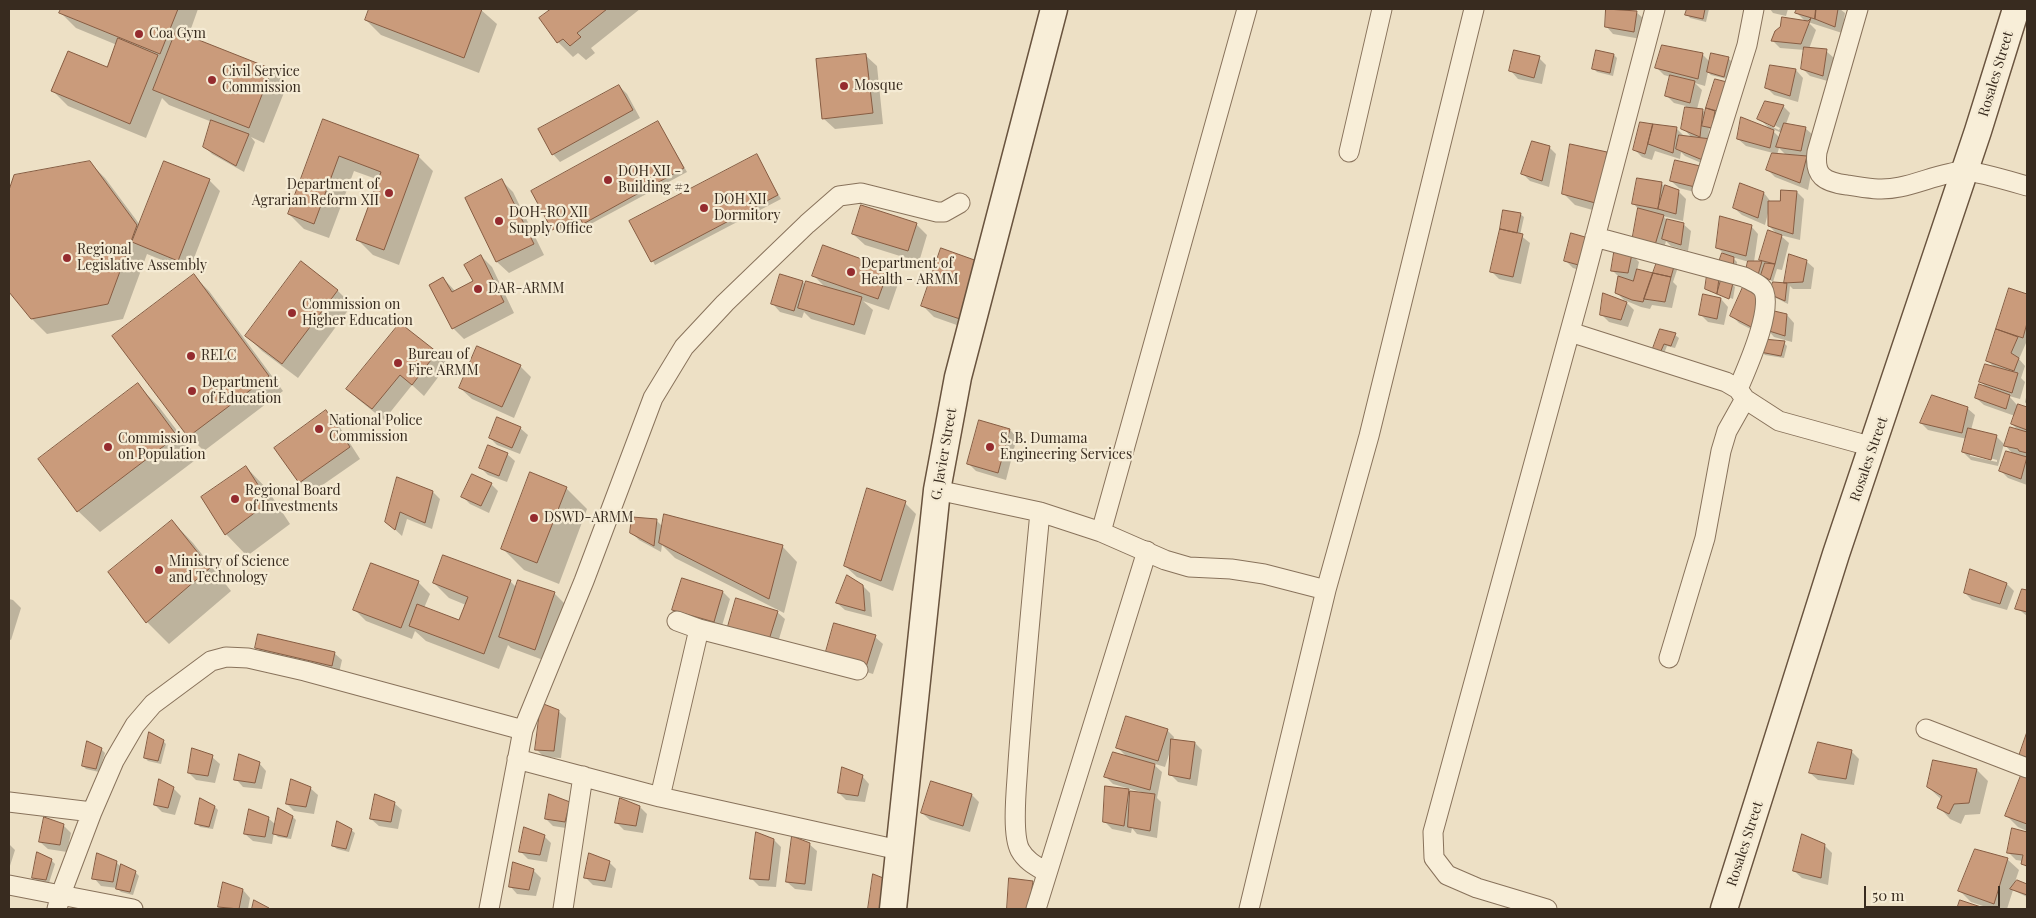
<!DOCTYPE html>
<html>
<head>
<meta charset="utf-8">
<style>
	body { margin:0 }
	#map { position:relative; width:2036px; height:918px; overflow:hidden; background:#ede0c5; font-family:"Playfair Display",serif }
	canvas { display:block }
	.frame { position:absolute; inset:0; border:10px solid #382b1f; pointer-events:none }
	.scale { position:absolute; left:1864px; top:886px; width:136px; height:22px; box-sizing:border-box; border:2px solid #382b1f; border-top:0; padding-left:6px; font-size:15px; line-height:18px; white-space:nowrap; color:#382b1f; -webkit-text-stroke:4px #f5ebd4; paint-order:stroke }
</style>
</head>
<body>
<div id="map">
<canvas width="2036" height="918"></canvas>
<div class="frame"></div>
<div class="scale">50 m</div>
</div>
<script>
const context = document.querySelector('canvas').getContext('2d');
context.lineJoin = 'round';
function fill(path, color) {
  context.fillStyle = color;
  context.fill(path, 'evenodd');
}
function stroke(path, color, width, dash) {
  context.strokeStyle = color;
  context.lineWidth = width;
  context.lineCap = dash ? 'butt' : 'round';
  context.setLineDash(dash || []);
  context.stroke(path);
}
function label(font, color, halo, rows, align = 'center') {
  context.font = font + ' "Playfair Display",serif';
  context.lineWidth = 4.5;
  context.setLineDash([]);
  context.textBaseline = 'middle';
  context.strokeStyle = halo;
  context.fillStyle = color;
  for (const [text, x, y, turn = 0] of rows) {
    context.save();
    context.translate(x, y);
    context.rotate((+turn || 0) * Math.PI / 180);
    context.textAlign = isNaN(turn) ? turn : align;
    if (halo) context.strokeText(text, 0, 0);
    context.fillText(text, 0, 0);
    context.restore();
  }
}
fill(new Path2D(`
	M62,9H198L188,37L272,70L287,85L264,143L251,137L255,142L244,172L212,154L204,146L212,122L169,105L162,98L146,138L68,106L53,91L107,68L117,45L76,28L61,13Z
	M370,9H480L497,24L479,73L381,35L366,20Z
	M554,9H640L591,48L595,53L586,60L578,53L573,57L558,42L540,19Z
	M1608,9H1621L1636,12L1644,19L1641,39L1613,34L1606,26Z
	M1688,9H1709L1706,22L1690,18L1687,14Z
	M1770,9H1788L1786,16L1773,13Z
	M1798,9H1840L1845,13L1842,33L1808,22L1816,30L1809,49L1826,51L1834,58L1831,82L1810,76L1803,69L1805,50L1780,48L1772,40L1806,22L1797,13Z
	M1702,54L1710,62L1728,58L1732,62L1727,79L1711,75L1708,72L1705,86L1695,83L1702,90L1697,109L1702,110L1706,113L1716,80L1728,119L1715,131L1709,129L1708,140L1713,168L1685,156L1681,152L1680,159L1655,151L1652,160L1642,157L1635,150L1641,123L1676,128L1684,136L1692,138L1683,128L1686,106L1674,103L1667,96L1671,77L1664,75L1656,67Z
	M865,55L877,66L883,124L835,129L823,118Z
	M1614,55L1617,58L1613,76L1597,72L1593,68Z
	M1539,58L1546,65L1542,84L1518,79L1511,71Z
	M1770,66L1796,70L1803,78L1798,102L1774,95L1766,87Z
	M619,86L627,94L640,118L560,162L553,154Z
	M1783,106L1790,113L1786,124L1805,128L1813,135V164L1808,190L1775,177L1768,170L1773,153L1746,146L1738,139L1771,130L1759,118ZM1766,121L1780,128L1779,130L1766,124ZM1770,128L1782,133L1780,138ZM1779,148L1786,155H1777Z
	M324,120L418,156L433,171L399,265L373,255L358,240L379,180L354,171L329,238L304,229L289,214Z
	M658,122L687,172L587,226L582,219L557,232L553,229Z
	M1549,147L1556,154L1549,187L1530,181L1523,174Z
	M1606,153L1618,164L1610,215L1575,205L1563,193Z
	M756,156L781,199L655,265L631,222Z
	M1676,161L1702,194L1679,188L1671,181Z
	M90,163L105,178L140,225L209,180L220,191L189,271L147,254L123,319L47,334L32,319L9,290V193L15,176Z
	M502,181L513,192L544,255L509,273L497,262L466,198Z
	M1661,183L1665,187L1678,191L1686,199L1683,221L1663,216L1668,221L1683,224L1691,231L1688,251L1671,246L1666,241L1663,252L1641,248L1639,210L1634,204Z
	M1797,192L1804,199L1800,240L1780,235L1789,243L1782,270L1777,269L1773,282L1762,274L1761,277L1751,273L1749,262L1732,257L1737,262L1736,271L1720,261L1723,253L1717,247L1751,226L1758,234L1754,262H1763L1760,260L1778,235L1769,226L1768,213L1765,225L1742,215L1734,208L1764,193L1771,202H1781Z
	M1520,214L1524,217L1520,235L1530,243L1521,284L1499,279L1491,271Z
	M916,224L927,235L919,262L865,245L853,234Z
	M1584,238L1592,245L1589,273L1573,268L1566,261Z
	M942,249L971,330L934,317L922,305Z
	M1632,255L1639,262L1637,271L1657,276L1659,261L1678,267L1673,282L1677,286L1672,308L1652,305L1650,309L1641,307L1624,300L1616,292L1619,277L1613,271Z
	M481,256L492,267L514,313L464,339L453,328L443,278L456,292L474,281Z
	M1806,261L1814,268L1811,289H1793L1790,286L1788,304L1774,297V283L1788,284L1786,282Z
	M888,270L899,281L889,310L863,301L873,310L865,335L811,319L804,312L802,318L780,312L773,304L803,282L806,286L826,288L814,276Z
	M194,276L209,291L283,391L204,451L189,436Z
	M1718,279L1721,282L1732,284L1735,287L1733,299L1706,288Z
	M1743,289L1760,334L1739,323L1731,315Z
	M2010,289L2027,296V344L2026,343L2019,359L2025,366L2021,378L2025,382L2020,399L2009,396L2017,405L2027,408V485L2008,478L2001,471L2014,455L2004,444L1998,466L1971,460L1963,452L1967,439L1928,430L1921,423L1967,408L1975,415L1971,430L1996,436L2005,445L2019,431L2012,424L2015,416L1984,405L1976,398L1988,389L1981,382L1995,368L1988,361ZM1970,453L1997,460V462L1970,456Z
	M337,290L352,305L298,378L262,351L247,336Z
	M1721,299L1728,307L1724,325L1708,322L1700,314Z
	M1627,303L1634,310L1628,327L1609,322L1601,314Z
	M1787,315L1794,323L1792,342L1774,337L1767,329Z
	M400,324L448,364L424,396L412,385L384,420L359,400L347,389Z
	M1675,335L1679,338L1675,348L1667,346L1663,356L1654,350Z
	M1784,343L1787,346L1784,358L1765,355L1761,351Z
	M520,366L531,377L514,418L472,399L460,388Z
	M138,385L159,407L198,458L100,532L78,511Z
	M2027,393V405L2025,402Z
	M326,412L337,423L360,459L311,493L300,482Z
	M520,428L528,435L520,454L497,445L490,438Z
	M1010,430L1017,437L1006,480L976,471L969,464Z
	M507,454L515,461L507,482L488,475L481,468Z
	M246,467L267,489L290,524L247,556L226,534Z
	M398,479L433,492L440,499L432,529L407,519L402,536L387,522Z
	M491,484L498,491L489,513L470,504L463,497Z
	M566,488L587,509L559,584L524,570L502,548Z
	M905,503L916,514L893,591L857,577L845,566Z
	M172,521L193,543L231,591L169,644L147,622L110,572Z
	M657,521L663,527L782,546L797,562L784,613L675,558L662,545L661,552L639,540L631,532Z
	M510,581L517,588L554,593L566,605L546,661L511,648L508,645L499,669L426,641L415,631L412,639L366,621L355,610L418,582L430,594L424,608L460,622L466,605L449,598L434,583Z
	M2007,584L2014,591L2007,610L1972,600L1965,593Z
	M863,586L870,593L872,617L845,610L837,603Z
	M2023,590L2027,591V616L2017,608Z
	M723,592L730,599L721,629L681,617L673,610Z
	M9,599L13,600L21,608L11,640L9,639Z
	M777,612L785,619L776,649L728,630Z
	M875,637L883,644L873,674L833,662Z
	M256,647L334,653L342,660L339,673L264,655Z
	M558,711L566,718L561,758L544,757L536,749Z
	M1167,730L1174,737L1173,741L1195,743L1202,750L1197,786L1178,782L1170,774L1171,748L1165,767L1152,763L1162,772L1157,798L1161,802L1157,838L1137,834L1132,828L1131,833L1112,829L1104,821L1128,790L1130,792L1141,793V792L1113,784L1106,777L1127,757L1118,748Z
	M163,741L166,744L161,764L148,761L145,758Z
	M101,749L105,753L99,772L86,769L83,766Z
	M1851,751L1859,759L1854,785L1818,780L1810,773Z
	M212,757L220,764L215,783L196,780L189,773Z
	M259,763L266,771L262,789L243,787L236,779Z
	M1977,770L1988,781L1980,814L1965,815L1961,824L1950,819L1939,807L1942,800L1928,787Z
	M862,776L869,784L865,802L846,800L839,793Z
	M2027,776V831L2018,827L2007,816Z
	M932,783L972,795L979,802L970,832L930,820L922,813Z
	M173,788L181,796L175,815L162,812L155,805Z
	M310,788L318,795L314,814L294,811L287,804Z
	M394,803L402,810L398,829L379,826L371,819Z
	M569,803L572,829L553,826L546,819Z
	M215,807L218,810L213,829L200,827L196,823Z
	M640,807L647,814L643,833L624,830L617,823Z
	M293,817L296,820L291,839L278,837L274,833L272,844L253,841L245,834L268,818L276,825Z
	M63,825L71,833L67,852L48,849L40,842Z
	M2013,829L2027,833V868L2023,863V861L2016,860L2008,852Z
	M351,830L355,833L349,852L337,849L333,846Z
	M544,836L551,843L547,862L528,859L521,852Z
	M774,840L781,847L776,887L759,886L751,878Z
	M9,844L15,850L9,869Z
	M809,844L817,851L812,891L795,889L787,882Z
	M1824,845L1832,853L1828,885L1802,878L1794,871Z
	M2007,859L2019,870L2014,885L2018,881L2027,885V897L2013,890L2007,909H1992L1971,902L1960,891Z
	M51,860L55,864L49,883L37,881L33,877Z
	M116,862L121,867L135,872L139,876L133,895L121,892L117,888L101,886L94,878Z
	M609,862L616,869L612,888L593,885L586,878Z
	M533,870L541,878L536,896L517,894L510,886Z
	M243,890L250,898L248,909H222L219,907Z`), '#0003');
const building = new Path2D(`
	M61,9H178L160,54L59,13Z
	M369,9H482L464,58L365,20Z
	M551,9H607L577,33L581,37L570,46L563,39L557,43L539,18Z
	M1606,9L1637,11L1634,32L1605,27Z
	M1687,9H1705L1703,19L1685,15Z
	M1797,9H1816L1815,19L1795,13Z
	M1816,9H1838L1835,27L1815,19Z
	M1782,17L1808,21L1811,18L1801,44L1771,41L1775,31L1780,27Z
	M176,31L272,69L249,128L153,90Z
	M118,38L158,55L130,124L51,91L68,51L107,67Z
	M1662,45L1703,53L1698,79L1655,68Z
	M1804,47L1827,49L1823,76L1801,69Z
	M1514,50L1540,56L1534,78L1509,71Z
	M1596,50L1614,54L1610,73L1592,69Z
	M1711,53L1729,57L1724,77L1707,72Z
	M866,54L873,113L822,119L816,59Z
	M1770,65L1796,69L1790,96L1765,88Z
	M1670,75L1695,81L1690,103L1665,96Z
	M1715,79L1727,82L1721,112L1706,108Z
	M619,85L633,110L552,155L538,129Z
	M1765,101L1784,105L1774,127L1757,119Z
	M1685,107L1703,109L1700,137L1681,129Z
	M1706,108L1715,111L1712,128L1702,126Z
	M1741,117L1774,130L1770,148L1737,139Z
	M323,119L419,155L384,250L356,240L381,172L339,156L314,224L288,214Z
	M211,120L249,134L236,166L203,147Z
	M658,121L684,168L583,224L579,216L552,230L531,191Z
	M1640,122L1653,124L1645,154L1633,150Z
	M1784,123L1806,127L1801,151L1776,147Z
	M1653,124L1677,127L1673,153L1648,144Z
	M1679,135L1711,139L1705,161L1676,149Z
	M1532,141L1550,146L1542,181L1521,174Z
	M1570,144L1607,152L1599,204L1562,194Z
	M1772,153L1807,156L1800,183L1766,170Z
	M757,154L778,195L651,262L629,221Z
	M1675,160L1700,166L1695,187L1670,181Z
	M90,161L137,225L108,304L31,319L9,292V190L14,175Z
	M164,161L210,179L178,261L132,242Z
	M1637,178L1662,182L1658,209L1632,204Z
	M502,179L534,244L496,262L465,198Z
	M1740,183L1764,192L1758,218L1733,208Z
	M1665,185L1679,190L1676,214L1658,209Z
	M1781,190L1797,191L1793,234L1768,226V201H1780Z
	M861,205L917,223L908,251L852,234Z
	M1638,208L1664,215L1655,245L1632,241Z
	M1503,210L1521,213L1517,233L1500,229Z
	M1720,216L1752,225L1746,256L1716,248Z
	M1667,219L1684,223L1681,245L1662,239Z
	M1500,229L1523,234L1513,277L1490,272Z
	M1768,230L1782,235L1775,264L1759,260Z
	M1571,233L1585,237L1582,266L1564,261Z
	M823,245L889,269L878,299L812,276Z
	M1615,247L1632,254L1628,273L1611,271Z
	M941,248L980,262L960,319L921,306Z
	M1722,253L1734,257L1733,269L1719,262Z
	M1789,254L1807,260L1803,282L1784,283Z
	M481,255L504,302L452,329L429,285L443,277L452,292L473,281L464,265Z
	M1658,259L1675,263L1671,277L1653,273Z
	M301,261L338,290L282,364L245,336Z
	M1748,261H1762L1758,275L1746,270Z
	M1765,263L1775,264L1770,280L1761,275Z
	M1637,269L1653,273L1643,302L1632,300L1615,293L1618,276L1633,281Z
	M1653,273L1671,277L1665,302L1644,299Z
	M194,274L269,376L188,437L112,336Z
	M780,274L803,281L794,311L771,304Z
	M1707,275L1719,278L1717,294L1705,289Z
	M1721,280L1733,283L1729,299L1717,294Z
	M806,281L862,297L854,325L798,308Z
	M1773,282L1787,283L1785,301L1769,294Z
	M1743,287L1760,294L1753,328L1730,316Z
	M2009,288L2027,294V323L2023,338L1996,329Z
	M1603,293L1627,302L1621,320L1600,315Z
	M1703,294L1721,298L1717,319L1699,315Z
	M1770,310L1787,314L1785,336L1766,330Z
	M400,323L437,352L412,385L400,375L372,409L346,389Z
	M1660,329L1676,333L1671,346L1664,344L1660,353L1652,351Z
	M1996,329L2018,337L2011,353L2019,358L2014,371L1986,361Z
	M1763,339L1785,341L1781,356L1760,352Z
	M477,346L521,365L502,407L459,388Z
	M1985,364L2018,373L2012,393L1979,382Z
	M138,383L177,436L77,512L38,459Z
	M1979,384L2010,395L2006,409L1975,398Z
	M1932,395L1968,407L1962,433L1920,423Z
	M2018,404L2027,407V430L2011,424Z
	M326,410L350,447L299,483L274,448Z
	M497,417L521,427L512,448L489,438Z
	M979,420L1010,429L998,473L967,464Z
	M2010,427L2027,432V453L2019,451L2018,449L2004,446Z
	M1968,428L1997,435L1991,460L1962,452Z
	M488,445L508,453L499,476L479,468Z
	M2006,451L2027,457L2021,479L1999,471Z
	M246,466L269,502L225,535L201,497Z
	M530,472L567,487L537,563L501,549Z
	M472,474L492,483L481,506L461,497Z
	M397,477L433,491L425,523L400,512L395,530L385,522Z
	M867,488L906,501L881,581L844,566Z
	M664,514L783,545L769,599L659,543Z
	M632,517L657,519L654,546L630,533Z
	M172,520L210,568L146,623L108,572Z
	M443,555L511,580L484,654L409,626L417,604L459,620L468,597L433,583Z
	M371,563L419,581L401,628L353,610Z
	M1970,569L2007,583L2000,604L1964,593Z
	M847,575L863,585L865,611L836,603Z
	M682,578L723,591L714,622L672,610Z
	M518,580L555,592L535,650L499,637Z
	M2022,589L2027,590V612L2015,609Z
	M736,598L778,611L768,643L727,630Z
	M834,623L876,635L866,667L825,655Z
	M258,634L335,652L332,666L255,648Z
	M541,703L559,710L554,751L535,750Z
	M1126,716L1168,729L1158,761L1116,748Z
	M149,732L164,740L158,761L144,758Z
	M2027,732V758L2019,756Z
	M1171,739L1195,742L1190,779L1169,775Z
	M87,741L102,748L96,769L82,766Z
	M1818,742L1852,750L1846,779L1809,773Z
	M192,748L213,755L208,776L188,773Z
	M1113,752L1155,764L1150,790L1104,777Z
	M239,754L260,762L255,783L234,780Z
	M1933,760L1977,769L1969,803L1954,804L1949,814L1937,808L1942,796L1927,787Z
	M842,767L863,775L858,796L838,793Z
	M2022,773L2027,775V824L2005,816Z
	M159,779L174,787L168,808L154,805Z
	M291,779L311,787L306,807L286,804Z
	M931,781L972,794L963,826L921,813Z
	M1105,786L1129,789L1124,826L1103,822Z
	M1130,791L1155,794L1150,831L1128,827Z
	M375,794L395,802L391,822L370,819Z
	M549,794L570,802L565,822L545,819Z
	M200,798L215,806L209,827L195,824Z
	M620,798L640,806L636,826L615,823Z
	M278,808L293,816L287,837L273,834Z
	M249,809L269,817L265,837L244,834Z
	M44,817L64,824L60,845L39,842Z
	M337,821L352,829L346,849L332,846Z
	M524,827L545,835L540,855L519,852Z
	M2012,828L2027,832V866L2021,864L2023,855L2007,853Z
	M756,832L774,839L769,880L750,879Z
	M1802,834L1825,844L1821,878L1793,871Z
	M792,836L810,843L805,884L786,882Z
	M1975,849L2008,858L1994,904L1958,891Z
	M37,852L52,859L46,880L32,878Z
	M97,853L117,861L113,882L92,879Z
	M589,853L610,861L605,881L584,878Z
	M513,862L534,869L529,890L509,887Z
	M121,864L136,871L130,892L116,889Z
	M873,874L891,881L887,909H868Z
	M1009,878L1033,881L1029,909H1007Z
	M2017,880L2027,884V895L2010,889Z
	M223,882L243,889L239,909L218,907Z
	M254,900L269,908V909H252Z
	M1960,900L1987,909H1957Z`);
fill(building, '#ca9b7b');
stroke(building, '#865c42', 1);
const street = new Path2D(`
	M1858,9L1817,152C1814,176 1824,182 1847,185C1865,188 1882,191 1900,187C1920,183 1945,172 1964,171C1976,171 2013,182 2027,186
	M1349,152L1382,9
	M1702,190L1747,45L1754,9
	M1595,237L1744,277C1749,280 1757,283 1761,287C1777,302 1746,370 1738,389
	M1570,332L1726,382L1738,389L1745,399L1779,421L1873,447
	M937,490L1040,512L1101,532L1165,560L1189,567L1231,569L1264,574L1326,590
	M1040,512C1032,596 1024,679 1018,763C1017,784 1011,833 1020,850C1026,861 1036,866 1046,872
	M1101,532L1247,9
	M677,621L699,629L858,670
	M1669,658L1705,538L1721,451L1727,431L1745,399
	M1926,729L2027,768
	M517,759L660,797L899,850
	M660,797L699,629
	M9,802L92,812
	M9,885L133,909
	M57,909L61,894L92,812L114,761L135,725L153,704L211,661L226,657L248,658L305,671L523,730L584,581L653,398L684,347L725,303L807,224L839,196L861,193L937,212H944L960,203
	M489,909L523,730
	M563,909L583,776
	M1036,909L1147,551
	M1249,909L1326,590L1369,436L1474,9
	M1547,909L1477,888L1447,875L1434,858L1433,832L1584,280L1655,9`);
const secondary = new Path2D(`
	M893,909L937,490L958,377L1054,9
	M1724,909L1836,554L1978,131L2016,9`);
stroke(street, '#88725b', 21);
stroke(secondary, '#69533e', 29);
stroke(street, '#f8eed8', 19);
stroke(secondary, '#f8eed8', 26);
for (const [x, y, r, color] of [
	[139,34,5,"#952c2f"],
	[212,80,5,"#952c2f"],
	[844,86,5,"#952c2f"],
	[608,180,5,"#952c2f"],
	[389,193,5,"#952c2f"],
	[704,208,5,"#952c2f"],
	[499,221,5,"#952c2f"],
	[67,258,5,"#952c2f"],
	[851,272,5,"#952c2f"],
	[478,289,5,"#952c2f"],
	[292,313,5,"#952c2f"],
	[191,356,5,"#952c2f"],
	[398,363,5,"#952c2f"],
	[192,391,5,"#952c2f"],
	[319,429,5,"#952c2f"],
	[108,447,5,"#952c2f"],
	[990,447,5,"#952c2f"],
	[235,499,5,"#952c2f"],
	[534,518,5,"#952c2f"],
	[159,570,5,"#952c2f"]
]) {
  const dot = new Path2D();
  dot.arc(x, y, r, 0, 2 * Math.PI);
  context.fillStyle = color;
  context.fill(dot);
  stroke(dot, '#f5ebd4', 2);
}
label('14px', '#382b1f', '#f5ebd4', [
	["Coa Gym",149,34],
	["Civil Service",222,72],
	["Commission",222,88],
	["Mosque",854,86],
	["DOH XII -",618,172],
	["Building #2",618,188],
	["Department of",379,185,"right"],
	["Agrarian Reform XII",379,201,"right"],
	["DOH XII",714,200],
	["Dormitory",714,216],
	["DOH-RO XII",509,213],
	["Supply Office",509,229],
	["Regional",77,250],
	["Legislative Assembly",77,266],
	["Department of",861,264],
	["Health - ARMM",861,280],
	["DAR-ARMM",488,289],
	["Commission on",302,305],
	["Higher Education",302,321],
	["Bureau of",408,355],
	["Fire ARMM",408,371],
	["RELC",201,356],
	["Department",202,383],
	["of Education",202,399],
	["National Police",329,421],
	["Commission",329,437],
	["Commission",118,439],
	["on Population",118,455],
	["S. B. Dumama",1000,439],
	["Engineering Services",1000,455],
	["Regional Board",245,491],
	["of Investments",245,507],
	["DSWD-ARMM",544,518],
	["Ministry of Science",169,562],
	["and Technology",169,578]
], 'left');
label('14px', '#382b1f', '#f5ebd4', [
	["Rosales Street",1996,74,-73],
	["G. Javier Street",944,454,-80],
	["Rosales Street",1869,459,-71],
	["Rosales Street",1745,844,-72]
]);
</script>
</body>
</html>
